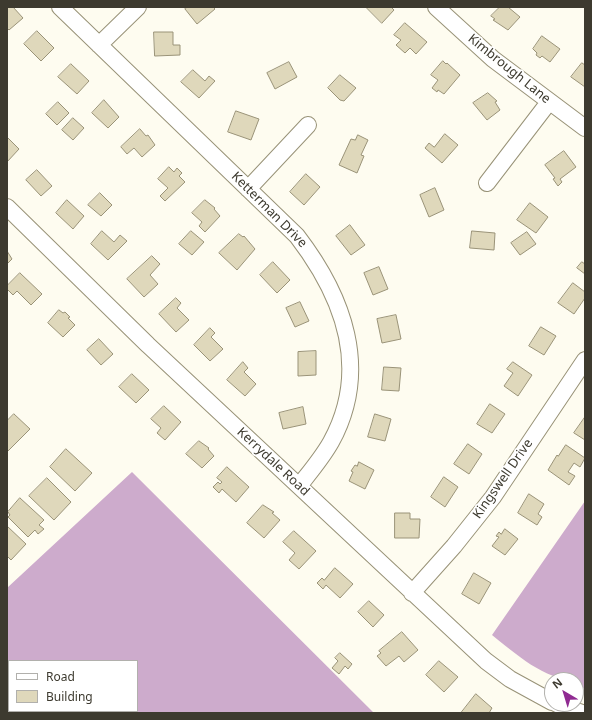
<!DOCTYPE html>
<html>
<head>
<meta charset="utf-8">
<style>
	body { margin:0 }
	#map { position:relative; width:592px; height:720px; overflow:hidden; background:#fefcf0; font-family:"Noto Sans",sans-serif }
	canvas { display:block }
	.frame { position:absolute; inset:0; border:8px solid #3d3a2f; pointer-events:none }
	.legend { position:absolute; left:8px; top:660px; width:130px; height:52px; box-sizing:border-box; background:#fff; border:1px solid #b1b0ac; margin:0; padding:5px 7px; list-style:none; font-size:12px; color:#3d3a2f }
	.legend li { display:flex; align-items:center; gap:8px; height:20px }
	.legend b { width:20px; border:1px solid #b1b0ac }
	.north { position:absolute; left:544px; top:672px; width:40px; height:40px; box-sizing:border-box; background:#fff; border:1px solid #b1b0ac; border-radius:50%; rotate:322deg; font-size:11px; font-weight:700; line-height:16px; text-align:center; color:#3d3a2f }
	.north::after { content:''; display:block; margin:auto; width:14px; height:18px; background:#902b92; clip-path:polygon(50% 0,100% 100%,50% 72%,0 100%) }
</style>
</head>
<body>
<div id="map">
<canvas width="592" height="720"></canvas>
<div class="frame"></div>
<ul class="legend">
<li><b style="height:5px;background:#fff"></b>Road</li>
<li><b style="height:11px;background:#dfd8bb"></b>Building</li>
</ul>
<div class="north">N</div>
</div>
<script>
const context = document.querySelector('canvas').getContext('2d');
context.lineJoin = 'round';
function fill(path, color) {
  context.fillStyle = color;
  context.fill(path, 'evenodd');
}
function stroke(path, color, width, dash) {
  context.strokeStyle = color;
  context.lineWidth = width;
  context.lineCap = dash ? 'butt' : 'round';
  context.setLineDash(dash || []);
  context.stroke(path);
}
function label(font, color, halo, rows, align = 'center') {
  context.font = font + ' "Noto Sans",sans-serif';
  context.lineWidth = 3.5;
  context.setLineDash([]);
  context.textBaseline = 'middle';
  context.strokeStyle = halo;
  context.fillStyle = color;
  for (const [text, x, y, turn = 0] of rows) {
    context.save();
    context.translate(x, y);
    context.rotate((+turn || 0) * Math.PI / 180);
    context.textAlign = isNaN(turn) ? turn : align;
    if (halo) context.strokeText(text, 0, 0);
    context.fillText(text, 0, 0);
    context.restore();
  }
}
fill(new Path2D(`
	M132,472L374,713H7V588ZM9,661H137V711H9Z
	M585,501V689L576,685V680C544,680 516,654 492,635Z`), '#cdabcc');
const building = new Path2D(`
	M7,7H13L23,18L9,30L7,28Z
	M188,7H213L215,9L197,24L185,9Z
	M366,7H391L394,10L382,23Z
	M500,7H508L520,17L508,30L493,20L495,19L491,16Z
	M405,23L427,42L416,54L410,48L405,53L396,45L401,40L394,35Z
	M37,31L54,48L41,61L24,44Z
	M154,32H173V45H180V55L155,56Z
	M542,36L560,49L550,62L542,56L540,58L536,55L537,53L533,49Z
	M443,61L446,64L447,63L460,75L444,94L438,90L437,92L432,88L438,80L431,75Z
	M289,62L297,77L275,89L267,73Z
	M582,63L585,65V87L571,77Z
	M71,64L89,81L77,94L58,77Z
	M193,70L205,81L209,76L215,81L199,98L181,82Z
	M340,75L356,88L344,101L340,100L328,88Z
	M488,93L497,101L495,102L500,110L487,120L473,103Z
	M104,100L119,117L108,128L92,113Z
	M58,102L69,113L57,125L46,114Z
	M236,111L259,119L251,140L228,132Z
	M73,118L84,128L73,140L62,130Z
	M140,129L146,136L148,135L155,145L142,157L134,148L127,154L121,147Z
	M445,134L458,145L442,163L425,148L429,143L434,147Z
	M358,135L368,140L361,155L364,156L357,173L339,165L351,139L355,140Z
	M7,137L19,149L7,162Z
	M564,151L576,167L560,179L562,182L558,186L553,179L555,178L545,165Z
	M169,167L174,172L177,168L182,173L179,176L185,182L165,201L160,196L168,188L158,179Z
	M37,170L52,186L41,196L26,180Z
	M306,174L320,187L304,205L290,192Z
	M435,188L444,210L429,217L420,195Z
	M100,193L112,205L101,216L88,205Z
	M67,200L84,216L73,229L56,213Z
	M205,200L215,208L214,209L220,216L205,232L199,226L202,222L192,213Z
	M530,203L548,217L536,233L517,220Z
	M350,225L365,245L351,255L336,236Z
	M102,231L114,242L120,235L127,241L108,260L91,244Z
	M191,231L204,242L192,255L179,244Z
	M472,231L495,233L494,250L470,248Z
	M527,232L536,244L520,255L511,243Z
	M239,234L243,237L244,236L255,249L237,270L219,253Z
	M7,251L12,259L7,264Z
	M152,256L160,264L150,275L158,284L144,297L127,279Z
	M273,262L290,280L277,293L260,275Z
	M582,262L585,264V274L577,268Z
	M379,267L388,289L373,295L364,273Z
	M20,273L42,294L31,305L17,291L13,295L7,289V286Z
	M573,283L585,292V298L574,314L558,303Z
	M176,298L181,303L177,308L189,320L176,332L159,314Z
	M300,302L309,321L295,327L286,308Z
	M59,310L63,313L65,312L70,317L68,318L75,325L63,337L48,323Z
	M396,315L401,339L382,343L377,319Z
	M541,327L556,336L544,355L529,346Z
	M210,328L215,333L211,337L223,349L210,361L194,345Z
	M99,339L113,354L101,365L87,350Z
	M316,351V375L298,376V352Z
	M243,362L248,368L244,372L256,384L245,396L227,380Z
	M513,362L532,375L518,396L504,386L513,373L507,369Z
	M384,367L401,368L399,391L382,390Z
	M132,374L149,390L136,403L119,387Z
	M490,404L505,414L492,433L477,424Z
	M164,406L181,422L165,440L157,433L161,428L151,419Z
	M303,407L306,424L283,429L279,413Z
	M14,414L30,429L7,452V421Z
	M375,414L391,419L385,441L368,437Z
	M585,417V440L574,433Z
	M199,441L209,448L208,449L214,456L202,468L186,454Z
	M468,444L482,454L469,474L454,464Z
	M566,445L585,458L580,467L574,463L568,472L575,476L569,485L548,470L557,455L558,456Z
	M66,449L92,473L75,491L50,467Z
	M359,462L374,470L365,489L349,481L353,472L351,471L355,465L357,466Z
	M227,467L249,487L236,502L222,489L219,493L213,487L218,482L220,484L222,482L217,478Z
	M444,477L458,487L445,507L431,497Z
	M47,478L71,502L54,520L29,496Z
	M529,494L544,504L538,514L542,517L537,525L518,513Z
	M20,498L44,520L39,525L44,529L38,534L35,530L28,537L8,517L10,515L8,512Z
	M263,505L274,512L272,513L280,520L264,538L247,523Z
	M395,513H410V519H420L419,538H395Z
	M7,526L26,544L11,560L7,556Z
	M505,529L518,539L505,555L492,546L499,537L496,536L499,532L501,534Z
	M294,531L316,551L299,569L289,560L295,553L283,542Z
	M335,568L353,584L340,598L326,585L323,589L317,583L322,578L324,580Z
	M474,573L491,583L479,604L462,594Z
	M369,601L384,615L373,627L358,612Z
	M402,632L418,650L404,662L399,656L386,666L377,656L381,653L379,651Z
	M340,653L352,664L348,669L345,666L339,674L332,668L338,661L335,658Z
	M439,661L458,677L444,692L426,675Z
	M476,694L492,708L489,713H461Z`);
fill(building, '#dfd8bb');
stroke(building, '#9a9378', 1);
const minor = new Path2D(`
	M60,7L297,236C343,296 371,369 331,442C322,458 310,472 299,486
	M436,7L493,59L585,128
	M99,45L138,7
	M487,183L549,102
	M248,189L308,125
	M7,207L148,345L486,661L510,679L552,702
	M412,593L454,546L493,497L585,360
	M557,704L582,713`);
stroke(minor, '#989277', 18);
stroke(minor, '#fff', 16);
label('13px', '#3d3a2f', '#fff', [
	["Kimbrough Lane",509,69,39],
	["Ketterman Drive",269,210,45],
	["Kerrydale Road",273,462,43],
	["Kingswell Drive",503,479,-55]
]);
</script>
</body>
</html>
